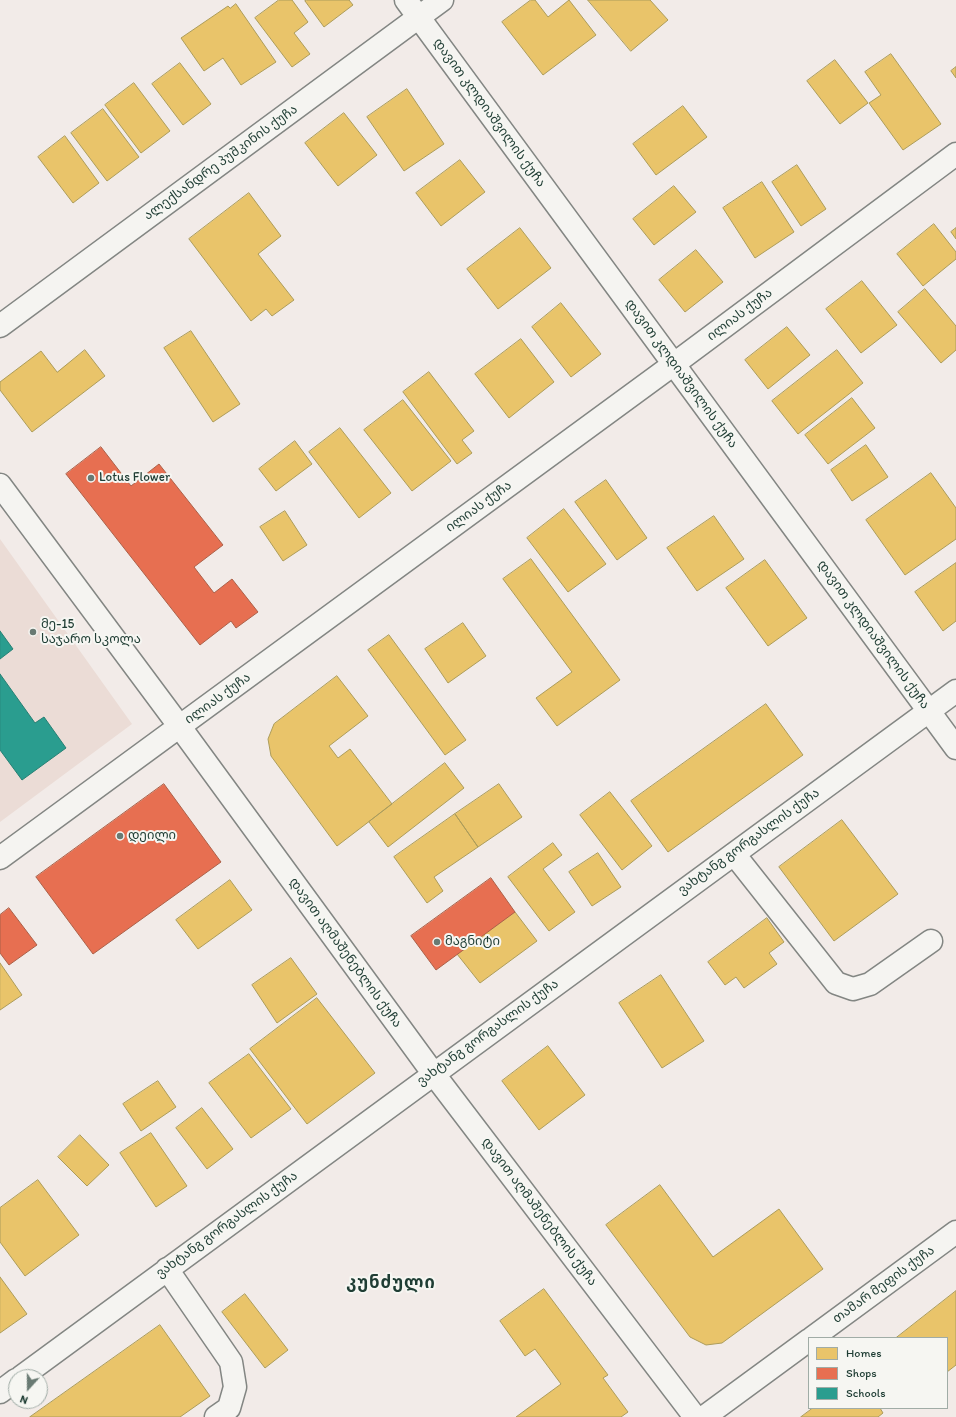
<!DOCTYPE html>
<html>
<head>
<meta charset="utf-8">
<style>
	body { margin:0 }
	#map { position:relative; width:956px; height:1417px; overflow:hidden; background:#f2ebe8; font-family:Itim,sans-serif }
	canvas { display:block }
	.legend { position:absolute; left:808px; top:1337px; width:140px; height:72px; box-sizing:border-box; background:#f6f6f2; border:1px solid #a0aca6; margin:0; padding:5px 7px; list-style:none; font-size:12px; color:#1f3d34 }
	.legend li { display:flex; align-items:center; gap:8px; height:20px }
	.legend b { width:20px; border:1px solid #a0aca6 }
	.north { position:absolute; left:8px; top:1369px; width:40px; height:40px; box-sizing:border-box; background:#f6f6f2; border:1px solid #a0aca6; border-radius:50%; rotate:201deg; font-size:11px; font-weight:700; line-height:16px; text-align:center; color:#1f3d34 }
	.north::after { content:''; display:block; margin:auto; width:14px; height:18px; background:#697a73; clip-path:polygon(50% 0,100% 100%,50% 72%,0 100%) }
</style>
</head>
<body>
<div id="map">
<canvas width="956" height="1417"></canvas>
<ul class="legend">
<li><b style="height:11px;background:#e9c46a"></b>Homes</li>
<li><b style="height:11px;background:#e76f51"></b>Shops</li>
<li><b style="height:11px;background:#2a9d8f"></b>Schools</li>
</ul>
<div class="north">N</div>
</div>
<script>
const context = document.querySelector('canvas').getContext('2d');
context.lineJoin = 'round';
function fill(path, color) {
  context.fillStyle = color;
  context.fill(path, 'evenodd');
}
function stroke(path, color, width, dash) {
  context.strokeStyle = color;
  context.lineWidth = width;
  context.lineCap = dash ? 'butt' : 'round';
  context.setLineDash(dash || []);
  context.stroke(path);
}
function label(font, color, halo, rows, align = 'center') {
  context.font = font + ' Itim,"Noto Sans Georgian",sans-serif';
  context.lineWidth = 4;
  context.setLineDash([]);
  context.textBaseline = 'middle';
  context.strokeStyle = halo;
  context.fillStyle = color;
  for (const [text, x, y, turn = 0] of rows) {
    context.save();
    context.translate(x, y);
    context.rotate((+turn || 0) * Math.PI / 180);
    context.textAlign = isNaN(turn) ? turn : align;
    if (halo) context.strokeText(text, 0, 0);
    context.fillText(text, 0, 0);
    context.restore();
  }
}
fill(new Path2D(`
	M0,539L132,724L0,822Z`), '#ebdcd6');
const homes = new Path2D(`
	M279,0H292L308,22L294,33L310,54L292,67L255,18Z
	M307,0H349L353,5L324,27L305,1Z
	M531,0H535L548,17L569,0L596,35L543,75L502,22Z
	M588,0H650L668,20L631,51Z
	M236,4L276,62L241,85L223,58L204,71L181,38L228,6L230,8Z
	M891,54L941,124L903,150L869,103L881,95L865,72Z
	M835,60L868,103L840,124L807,81Z
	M180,63L211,104L183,125L152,84Z
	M956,67V78L951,71Z
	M134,83L170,131L141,153L105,105Z
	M407,89L444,144L404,171L367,117Z
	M683,106L707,137L656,175L633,144Z
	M103,109L139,157L107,181L71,133Z
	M344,113L377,155L338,186L305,143Z
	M65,136L99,183L73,203L38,157Z
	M460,160L485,192L441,226L416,193Z
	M797,165L826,209L801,226L772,182Z
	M762,182L794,232L755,258L723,208Z
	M674,186L696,212L654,245L633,219Z
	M249,193L281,236L258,254L294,300L272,316L266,309L251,321L189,239Z
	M934,224L956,252V259L923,286L897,254Z
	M520,228L551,268L498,309L467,269Z
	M956,228V239L951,232Z
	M696,250L723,282L685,312L659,280Z
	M862,281L897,325L861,353L826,309Z
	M925,289L956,326V350L941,363L898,312Z
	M561,303L601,354L571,377L532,327Z
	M787,327L810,355L768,389L745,360Z
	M191,331L240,404L213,422L164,348Z
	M521,339L554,382L509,418L475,374Z
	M85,350L105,376L32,432L0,390V382L41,351L57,372Z
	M837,350L863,383L798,434L772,401Z
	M429,372L474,431L462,440L472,453L457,464L403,392Z
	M852,398L875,428L828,464L805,435Z
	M403,400L451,461L412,491L364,430Z
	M340,428L391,493L359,518L309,452Z
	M295,441L312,464L276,491L259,469Z
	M866,445L888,477L852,501L831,470Z
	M931,473L956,508V539L905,575L866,520Z
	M606,480L647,538L617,560L575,502Z
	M564,509L606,564L568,592L527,538Z
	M285,511L307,545L283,561L260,527Z
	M714,516L744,559L697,591L667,548Z
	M531,559L620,680L557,726L536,698L572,672L503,579Z
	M765,560L807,618L768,646L726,588Z
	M956,563V621L943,631L915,592Z
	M463,623L486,656L448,683L425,649Z
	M389,635L466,740L445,755L368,650Z
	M337,676L368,716L329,746L338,758L350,749L392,804L337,846L271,756L268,739L274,724Z
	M766,704L803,755L668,852L631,801Z
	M445,763L464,788L388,847L369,822Z
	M499,784L522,817L478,847L455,814Z
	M610,792L652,846L622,870L580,815Z
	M455,814L478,847L434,877L443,891L427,903L394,857Z
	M842,820L898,894L834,941L779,867Z
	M553,843L562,855L543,869L575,912L549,931L508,877Z
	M598,853L621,887L592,906L569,872Z
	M230,880L252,910L198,949L176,920Z
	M515,912L537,941L480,983L457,954Z
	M767,918L784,942L769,953L777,964L744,988L736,977L725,985L708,962Z
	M291,958L317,994L277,1023L252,985Z
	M0,963L22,995L0,1010Z
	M661,975L704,1041L662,1068L619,1003Z
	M317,998L375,1073L307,1124L250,1049Z
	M548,1046L585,1095L539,1130L502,1081Z
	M249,1054L291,1109L251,1138L209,1083Z
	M158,1081L176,1107L141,1131L123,1104Z
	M202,1108L233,1149L207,1169L176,1128Z
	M151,1133L187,1186L156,1207L120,1153Z
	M80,1135L109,1165L87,1186L58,1157Z
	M38,1180L79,1235L25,1276L0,1242V1208Z
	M660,1185L713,1257L779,1209L823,1269L722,1343L706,1345L690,1337L606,1225Z
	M0,1277L27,1314L0,1333Z
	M544,1289L608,1375L603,1378L628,1412L621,1417H516L561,1384L535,1349L525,1356L500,1321Z
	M956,1291V1365L947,1372V1338H896Z
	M245,1294L288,1350L265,1368L222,1312Z
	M160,1325L210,1396L180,1417H30Z
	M813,1408H880L883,1413L878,1417H801Z`);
fill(homes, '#e9c46a');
stroke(homes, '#ac9c5a', 1);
const shops = new Path2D(`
	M101,447L131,486L159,464L223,545L194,567L214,593L232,579L258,612L236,628L231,621L200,645L66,474Z
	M164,784L221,862L93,954L36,877Z
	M491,878L515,912L436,970L411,936Z
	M9,908L37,945L9,965L0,953V915Z`);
fill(shops, '#e76f51');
stroke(shops, '#ab6048', 1);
const schools = new Path2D(`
	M0,631L13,649L0,659Z
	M0,674L35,723L44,717L66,748L22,780L0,750Z`);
fill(schools, '#2a9d8f');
stroke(schools, '#278074', 1);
const minor = new Path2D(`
	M406,0L956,748
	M0,326L442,0
	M0,485L180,727L433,1073L695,1417
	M734,854L836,983L853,989L870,984L931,941
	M0,858L674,364L956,154
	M167,1269L231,1362L235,1387L229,1408L216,1417
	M812,1338L956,1232
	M21,1377L956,691
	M0,1392L16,1380
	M704,1417L809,1340`);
stroke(minor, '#838683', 25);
stroke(minor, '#f5f4f1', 22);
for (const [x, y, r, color] of [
	[91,478,4,"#697a73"],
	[33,632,4,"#697a73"],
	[120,836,4,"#697a73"],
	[437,942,4,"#697a73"]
]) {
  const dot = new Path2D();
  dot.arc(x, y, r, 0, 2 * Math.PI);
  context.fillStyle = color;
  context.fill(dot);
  stroke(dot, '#f6f6f2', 1.5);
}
label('13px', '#1f3d34', '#f6f6f2', [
	["დავით კლდიაშვილის ქუჩა",489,113,54],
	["ალექსანდრე პუშკინის ქუჩა",221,163,-36],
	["ილიას ქუჩა",740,315,-37],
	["დავით კლდიაშვილის ქუჩა",681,374,54],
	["ილიას ქუჩა",479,507,-36],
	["დავით კლდიაშვილის ქუჩა",873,635,54],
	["ილიას ქუჩა",218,699,-36],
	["ვახტანგ გორგასლის ქუჩა",749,842,-36],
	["დავით აღმაშენებლის ქუჩა",345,953,54],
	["ვახტანგ გორგასლის ქუჩა",488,1033,-36],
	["დავით აღმაშენებლის ქუჩა",539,1212,53],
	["ვახტანგ გორგასლის ქუჩა",227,1225,-36],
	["თამარ მეფის ქუჩა",884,1285,-36]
]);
label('13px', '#1f3d34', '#f6f6f2', [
	["Lotus Flower",99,478],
	["მე-15",41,625],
	["საჯარო სკოლა",41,640],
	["დეილი",128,836],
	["მაგნიტი",445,942]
], 'left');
context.letterSpacing = '1px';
label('bold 17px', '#1f3d34', '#f6f6f2', [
	["კუნძული",391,1284]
]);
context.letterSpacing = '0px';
</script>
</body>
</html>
